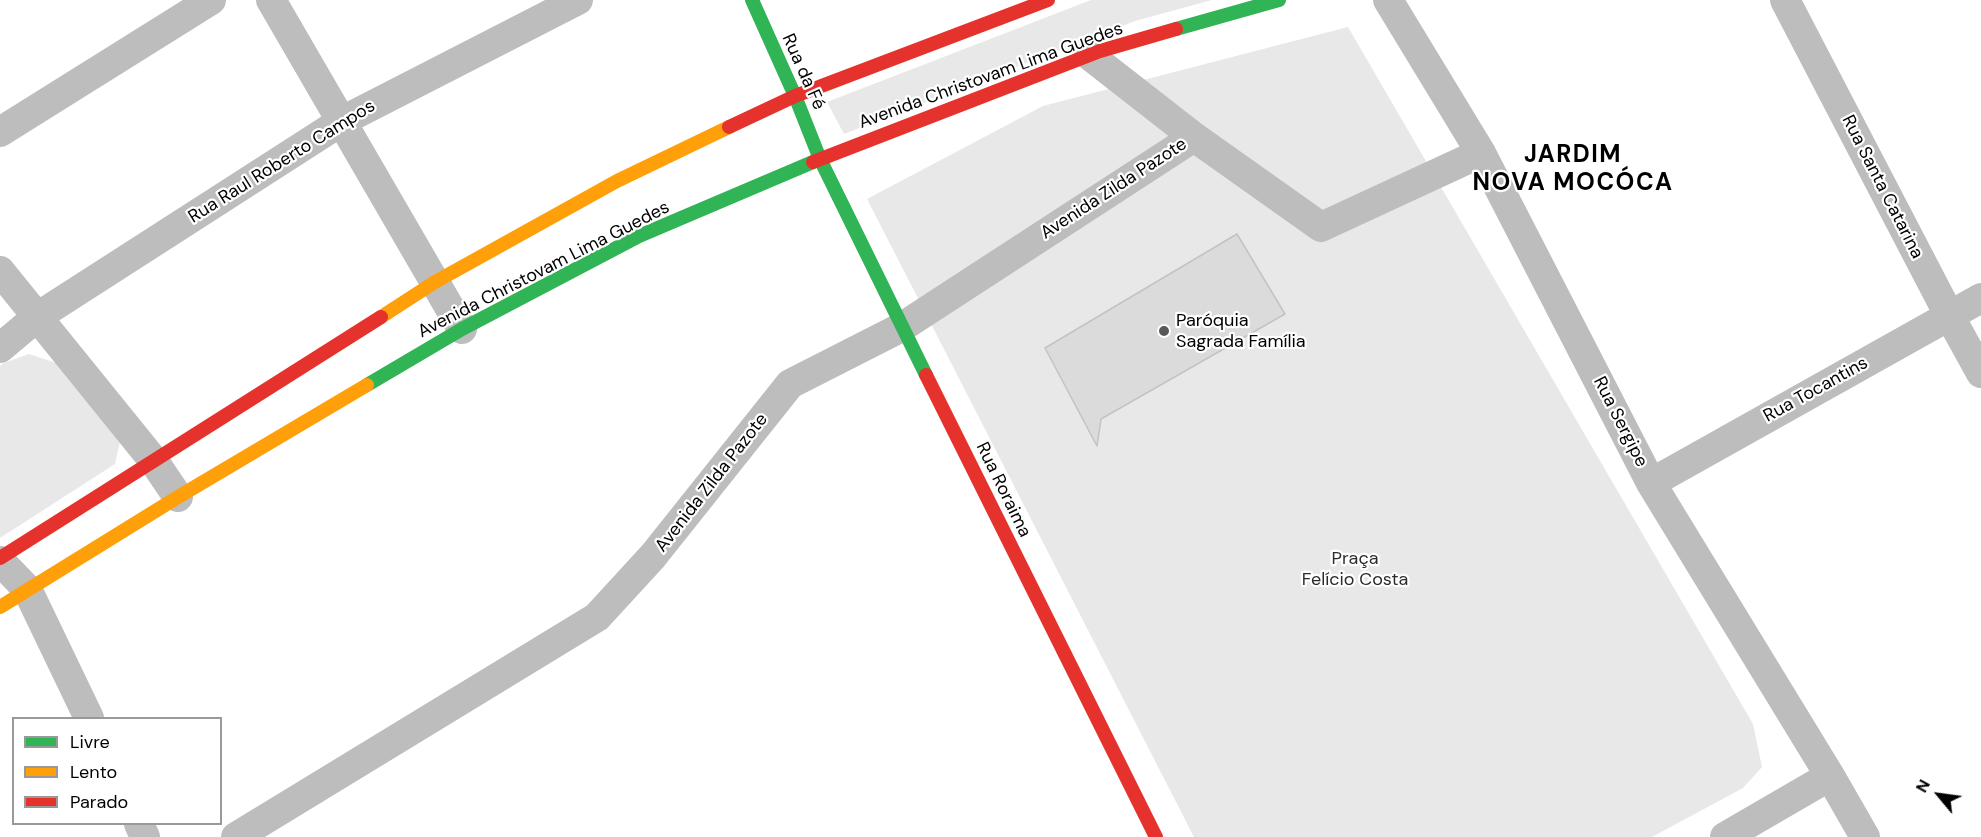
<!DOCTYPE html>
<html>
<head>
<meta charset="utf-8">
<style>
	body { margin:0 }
	#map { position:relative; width:1981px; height:837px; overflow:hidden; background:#fff; font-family:"DM Sans",sans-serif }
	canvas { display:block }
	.legend { position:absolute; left:12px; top:717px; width:210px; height:108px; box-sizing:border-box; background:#fff; border:2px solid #999; margin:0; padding:8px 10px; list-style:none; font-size:18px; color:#000 }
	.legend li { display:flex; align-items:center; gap:12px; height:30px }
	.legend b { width:30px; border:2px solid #999 }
	.north { position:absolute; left:1909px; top:765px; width:60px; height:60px; -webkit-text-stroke:4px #fff; paint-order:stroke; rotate:299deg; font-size:16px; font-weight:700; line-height:24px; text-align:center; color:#000 }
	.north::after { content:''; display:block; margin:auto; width:21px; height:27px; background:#000; clip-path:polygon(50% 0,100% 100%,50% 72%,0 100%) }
</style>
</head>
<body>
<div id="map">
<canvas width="1981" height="837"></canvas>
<ul class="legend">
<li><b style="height:8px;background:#30b455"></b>Livre</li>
<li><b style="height:8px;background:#ff9f0a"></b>Lento</li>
<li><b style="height:8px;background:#e5322d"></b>Parado</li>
</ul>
<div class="north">N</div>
</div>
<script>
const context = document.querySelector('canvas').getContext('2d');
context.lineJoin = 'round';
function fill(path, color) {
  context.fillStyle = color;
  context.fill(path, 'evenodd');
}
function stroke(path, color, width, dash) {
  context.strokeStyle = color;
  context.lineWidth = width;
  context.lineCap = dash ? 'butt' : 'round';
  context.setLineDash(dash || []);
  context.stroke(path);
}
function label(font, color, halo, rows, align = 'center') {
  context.font = font + ' "DM Sans",sans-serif';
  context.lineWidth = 4.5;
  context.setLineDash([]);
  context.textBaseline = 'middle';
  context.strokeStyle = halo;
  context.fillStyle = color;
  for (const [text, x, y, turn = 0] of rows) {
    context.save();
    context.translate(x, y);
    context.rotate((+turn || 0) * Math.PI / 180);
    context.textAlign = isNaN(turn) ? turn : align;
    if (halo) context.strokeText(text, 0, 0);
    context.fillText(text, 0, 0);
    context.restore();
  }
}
fill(new Path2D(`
	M1091,0H1212L1135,21L844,134L827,102Z
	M1348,27L1753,724L1762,767L1743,788L1652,837H1194L867,199L1043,106Z
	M29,354L56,363L121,437L115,464L0,538V366L4,363Z`), '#e8e8e8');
const building = new Path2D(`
	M1237,234L1285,314L1101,419L1097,446L1045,348Z`);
fill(building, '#dbdbdb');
stroke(building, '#c3c3c3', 1.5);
stroke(new Path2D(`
	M271,0L462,329
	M1388,0L1481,153L1651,483L1830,776L1865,837
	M1785,0L1949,315L1981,373
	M1089,55L1194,137L1321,227L1481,153
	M0,132L211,0
	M0,271L153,460L178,497
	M0,348L37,317L342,121L578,0
	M1651,483L1981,298
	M0,561L27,589L89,718
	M139,824L145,837
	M236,837L597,617L653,556L790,384L902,327L1194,137
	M1725,837L1830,776`), '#bdbdbd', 30);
stroke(new Path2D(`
	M752,0L795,96L820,159L926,375
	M1176,29L1279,0
	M367,385L462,329L639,236L813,162`), '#30b455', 14);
stroke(new Path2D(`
	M381,317L435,282L617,181L729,127
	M0,607L178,497L367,385`), '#ff9f0a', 14);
stroke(new Path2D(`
	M729,127L795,96L1048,0
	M813,162L1100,51L1176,29
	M926,375L1156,837
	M0,558L381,317`), '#e5322d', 14);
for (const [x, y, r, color] of [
	[1164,331,6,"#595959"]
]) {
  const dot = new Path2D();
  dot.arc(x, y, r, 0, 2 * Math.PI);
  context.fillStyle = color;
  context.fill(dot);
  stroke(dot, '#fff', 2);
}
label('18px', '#000', '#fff', [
	["Rua da Fé",803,72,66],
	["Avenida Christovam Lima Guedes",991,76,-20],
	["Rua Raul Roberto Campos",282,162,-32],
	["Rua Santa Catarina",1882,187,63],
	["Avenida Zilda Pazote",1114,189,-33],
	["Avenida Christovam Lima Guedes",544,270,-27],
	["Rua Tocantins",1816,390,-29],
	["Rua Sergipe",1620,422,63],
	["Avenida Zilda Pazote",712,483,-52],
	["Rua Roraima",1003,490,64]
]);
label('18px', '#000', '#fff', [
	["Paróquia",1176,321],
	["Sagrada Família",1176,342]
], 'left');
label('18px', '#2c2c2c', '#fff', [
	["Praça",1355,559],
	["Felício Costa",1355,580]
]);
context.letterSpacing = '1.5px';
label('bold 24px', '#000', '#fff', [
	["JARDIM",1573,156],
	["NOVA MOCÓCA",1573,184]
]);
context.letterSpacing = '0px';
</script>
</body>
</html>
